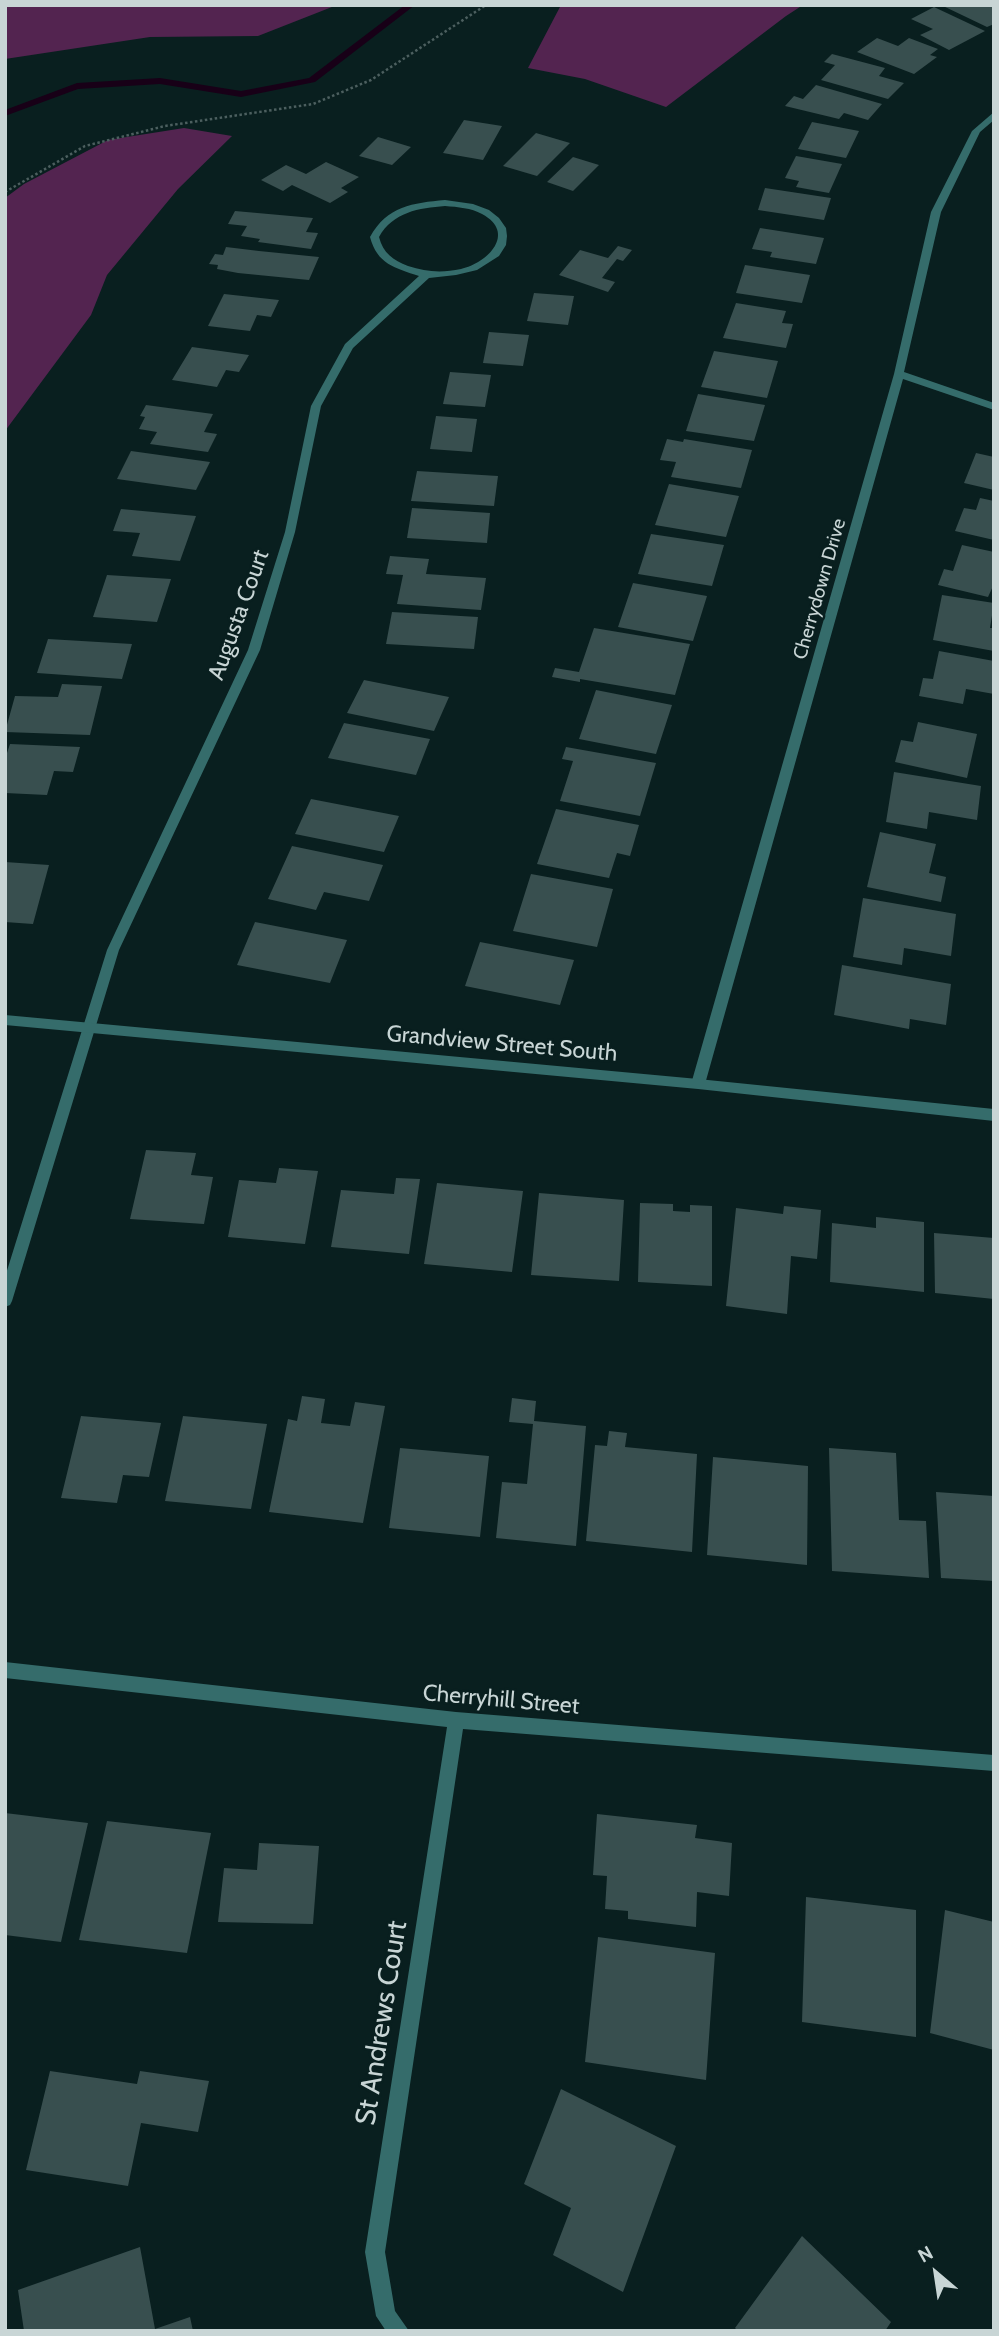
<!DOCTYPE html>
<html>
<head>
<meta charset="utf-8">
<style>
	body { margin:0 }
	#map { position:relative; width:999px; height:2336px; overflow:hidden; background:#091f1f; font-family:Cabin,sans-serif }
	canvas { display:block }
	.frame { position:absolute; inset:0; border:7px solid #c8d5d5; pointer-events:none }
	.north { position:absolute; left:901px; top:2238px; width:70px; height:70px; -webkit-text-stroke:5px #091f1f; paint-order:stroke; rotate:331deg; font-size:19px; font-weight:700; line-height:28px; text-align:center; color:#c8d5d5 }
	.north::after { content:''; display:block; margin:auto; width:24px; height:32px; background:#c8d5d5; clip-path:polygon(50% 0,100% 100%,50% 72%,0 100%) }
</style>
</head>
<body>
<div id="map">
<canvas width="999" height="2336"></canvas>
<div class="frame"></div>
<div class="north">N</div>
</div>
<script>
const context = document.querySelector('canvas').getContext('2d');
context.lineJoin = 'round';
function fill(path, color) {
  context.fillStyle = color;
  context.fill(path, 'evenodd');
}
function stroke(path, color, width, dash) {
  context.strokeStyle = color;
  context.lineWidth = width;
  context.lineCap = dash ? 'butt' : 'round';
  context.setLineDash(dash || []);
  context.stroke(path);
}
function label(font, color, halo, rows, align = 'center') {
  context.font = font + ' Cabin,sans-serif';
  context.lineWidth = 5;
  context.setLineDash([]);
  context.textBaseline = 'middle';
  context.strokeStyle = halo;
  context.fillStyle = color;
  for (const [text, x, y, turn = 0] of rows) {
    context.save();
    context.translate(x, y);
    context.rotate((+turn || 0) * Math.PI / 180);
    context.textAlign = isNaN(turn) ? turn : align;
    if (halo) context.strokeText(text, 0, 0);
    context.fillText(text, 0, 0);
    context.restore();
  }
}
fill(new Path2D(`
	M5,5H337L258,36L150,37L5,59Z
	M561,5H803L786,16L666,107L585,79L528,68Z
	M184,128L232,136L178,189L107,275L91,315L5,431V198L24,184L108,140Z`), '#532450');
fill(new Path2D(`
	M405,5H415L315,82L241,97L160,84L78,89L5,116V110L77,83L160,78L241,91L309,78Z`), '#180017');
fill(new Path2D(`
	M941,5H994V24L987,27Z
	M934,7L985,31L949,50L920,35L933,29L911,19Z
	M877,38L898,46L909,38L938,49L930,55L937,57L914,74L857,52Z
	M832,54L885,68L879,76L904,83L888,99L821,80L835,65L824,62Z
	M816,85L882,104L868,120L844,113L839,119L785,106L794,96L803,99Z
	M464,120L502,126L483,160L443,153Z
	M812,122L859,131L846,158L798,149Z
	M536,133L570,143L537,176L503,166Z
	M378,137L411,147L392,165L359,156Z
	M796,156L842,164L829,193L796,187L799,181L785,178Z
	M573,157L599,165L573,191L547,182Z
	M326,162L359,177L341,188L348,192L330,203L292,185L283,191L261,180L286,165L306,174Z
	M765,188L831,198L824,220L758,210Z
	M235,211L313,218L306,232L318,233L311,249L258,242L260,239L241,236L247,226L228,224Z
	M760,228L824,238L816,264L770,257L772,252L752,249Z
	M618,246L632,250L623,261L617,259L602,278L615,282L608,292L559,275L580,250L608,258Z
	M226,247L259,251L319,257L309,280L238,273L217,269L218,265L209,264L215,254L223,255Z
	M745,265L810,275L802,303L736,293Z
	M534,293L574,296L568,325L527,321Z
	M224,294L279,300L271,317L257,315L250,331L208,326Z
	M736,303L786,311L782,323L793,324L786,348L723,338Z
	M489,332L529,335L523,366L483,363Z
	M192,347L249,355L239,372L226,370L217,387L172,380Z
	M714,351L778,361L767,398L701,387Z
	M450,372L491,375L485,407L443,404Z
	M698,394L765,405L754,441L686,431Z
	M146,405L213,414L204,432L217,434L208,452L150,444L157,432L139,429L145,417L140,416Z
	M436,416L477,419L472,452L430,449Z
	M667,439L683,442L684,439L752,450L741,488L671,477L676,462L660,460Z
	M131,451L210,462L196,490L117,479Z
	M976,453L994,457V490L964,483Z
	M417,471L498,476L494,506L411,501Z
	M669,484L739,496L726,537L655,525Z
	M980,498L994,501V540L955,531L964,508L976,510Z
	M412,508L490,513L487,543L407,538Z
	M121,509L196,516L180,561L132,556L140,533L113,531Z
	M651,534L724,545L712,586L638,574Z
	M962,545L994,552V584L988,597L938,585L944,569L953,571Z
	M390,556L429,559L426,574L486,578L481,610L397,604L403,575L386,574Z
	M107,575L171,579L157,622L93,617Z
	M633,583L707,596L693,641L618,627Z
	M942,595L994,603L990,628H994V651L933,640Z
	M392,612L478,617L474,649L386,644Z
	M594,628L690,644L675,695L580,679V682L552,677L555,668L579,672Z
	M48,639L132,644L122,679L37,673Z
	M939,651L994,661V694L966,689L963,704L919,696L923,678L933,679Z
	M364,680L449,697L434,731L347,713Z
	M62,684L102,686L90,735L5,732L15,696L58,697Z
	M596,690L672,705L656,754L579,739Z
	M918,722L977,734L967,778L895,762L901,740L913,742Z
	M344,723L430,739L416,775L328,758Z
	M10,744L80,747L73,772L54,771L47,795L5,793V759Z
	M566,747L656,763L640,816L560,801L573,761L562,759Z
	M894,772L981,786L977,820L929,812L927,829L886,822Z
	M311,799L399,816L384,852L295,834Z
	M556,809L639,825L630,856L617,853L609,878L537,864Z
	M880,832L936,844L929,873L946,877L941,902L867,887Z
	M292,846L383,865L369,901L324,892L316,910L268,899Z
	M5,862L49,865L33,924L5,922Z
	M531,874L613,889L597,947L513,931Z
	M863,898L956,914L951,956L904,948L902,965L853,957Z
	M255,922L347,940L330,983L237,965Z
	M480,942L574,960L560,1005L465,986Z
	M842,965L951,984L946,1025L910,1019L909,1029L834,1015Z
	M146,1150L196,1153L191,1175L213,1177L204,1224L130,1219Z
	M279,1168L318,1171L305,1244L228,1237L239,1180L276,1183Z
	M396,1178L420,1179L409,1254L331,1247L341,1190L394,1194Z
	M437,1183L523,1191L512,1272L424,1264Z
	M539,1193L624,1200L619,1281L531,1275Z
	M640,1203L673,1204V1211L690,1212V1205L712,1206V1286L638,1282Z
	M784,1206L821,1210L817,1259L791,1256L787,1314L726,1306L736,1208L783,1214Z
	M876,1217L924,1222V1292L830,1282L832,1223L876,1228Z
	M934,1233L994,1238V1299L935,1293Z
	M302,1396L325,1399L321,1423L350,1426L355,1402L385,1406L363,1523L269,1512L288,1419L297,1421Z
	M512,1398L536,1401L534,1421L586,1426L576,1546L496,1538L502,1482L527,1484L533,1424L509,1422Z
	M81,1416L161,1423L149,1477L123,1475L117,1503L61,1498Z
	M183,1416L267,1424L251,1509L165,1501Z
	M609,1431L627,1433L625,1447L697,1454L692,1552L586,1541L595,1445L607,1446Z
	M400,1448L489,1456L480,1537L389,1528Z
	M829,1448L896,1453L899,1520L926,1521L929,1578L832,1571Z
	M713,1457L808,1466L807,1565L707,1555Z
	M936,1492L994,1496V1581L941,1578Z
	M5,1813L88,1823L61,1942L5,1935Z
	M597,1814L697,1825L695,1838L732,1843L729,1896L697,1892L696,1927L628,1919V1911L605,1909L607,1876L593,1875Z
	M107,1821L211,1833L187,1953L79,1940Z
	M259,1843L319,1846L313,1924L218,1922L224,1868L257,1870Z
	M806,1897L916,1910V2037L802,2022Z
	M945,1910L994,1922V2050L930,2033Z
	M598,1937L715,1953L706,2080L585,2062Z
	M50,2071L137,2084L140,2071L209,2081L198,2132L141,2123L128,2186L26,2170Z
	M561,2089L676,2146L623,2292L553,2255L571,2208L524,2184Z
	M802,2236L891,2322L885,2331H738L735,2328Z
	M140,2247L155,2329L190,2317L193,2331H24L18,2290Z`), '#384f4f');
stroke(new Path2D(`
	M5,192L85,146L165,126L313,104L371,80L486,5`), '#4c5f5f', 2.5, [2.5, 2.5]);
fill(new Path2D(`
	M994,112V120L980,132L941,212L904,372L994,403V410L903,379L705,1084L703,1088H693L691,1084L894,374L931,212L972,131Z
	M445,200L473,204L489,210L499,218L506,228L507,236L506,245L499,256L477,270L456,275L429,278L353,348L321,406L295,532L260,650L119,950L12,1301L10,1305L5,1307V1277L107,950L248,650L285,532L311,406L345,344L419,276C395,268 377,264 370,237C387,206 413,203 445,200ZM445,206C458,207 471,208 482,214C517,233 488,263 461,269C442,273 426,272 408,266C393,260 383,253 379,237C393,212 419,208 445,206Z
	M5,1662L456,1712L994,1755V1771L463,1729L385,2252L395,2311L409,2331H386L376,2316L365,2252L447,1727L5,1678Z`), '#356c6b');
fill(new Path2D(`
	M5,1015L698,1079L994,1109V1121L698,1089L5,1025Z`), '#356c6b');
label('19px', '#c8d5d5', '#091f1f', [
	["Cherrydown Drive",820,589,-74]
]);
label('23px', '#c8d5d5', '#091f1f', [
	["Augusta Court",239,615,-70],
	["Grandview Street South",502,1044,5],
	["Cherryhill Street",501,1700,5]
]);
label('28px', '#c8d5d5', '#091f1f', [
	["St Andrews Court",382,2023,-81]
]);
</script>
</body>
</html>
